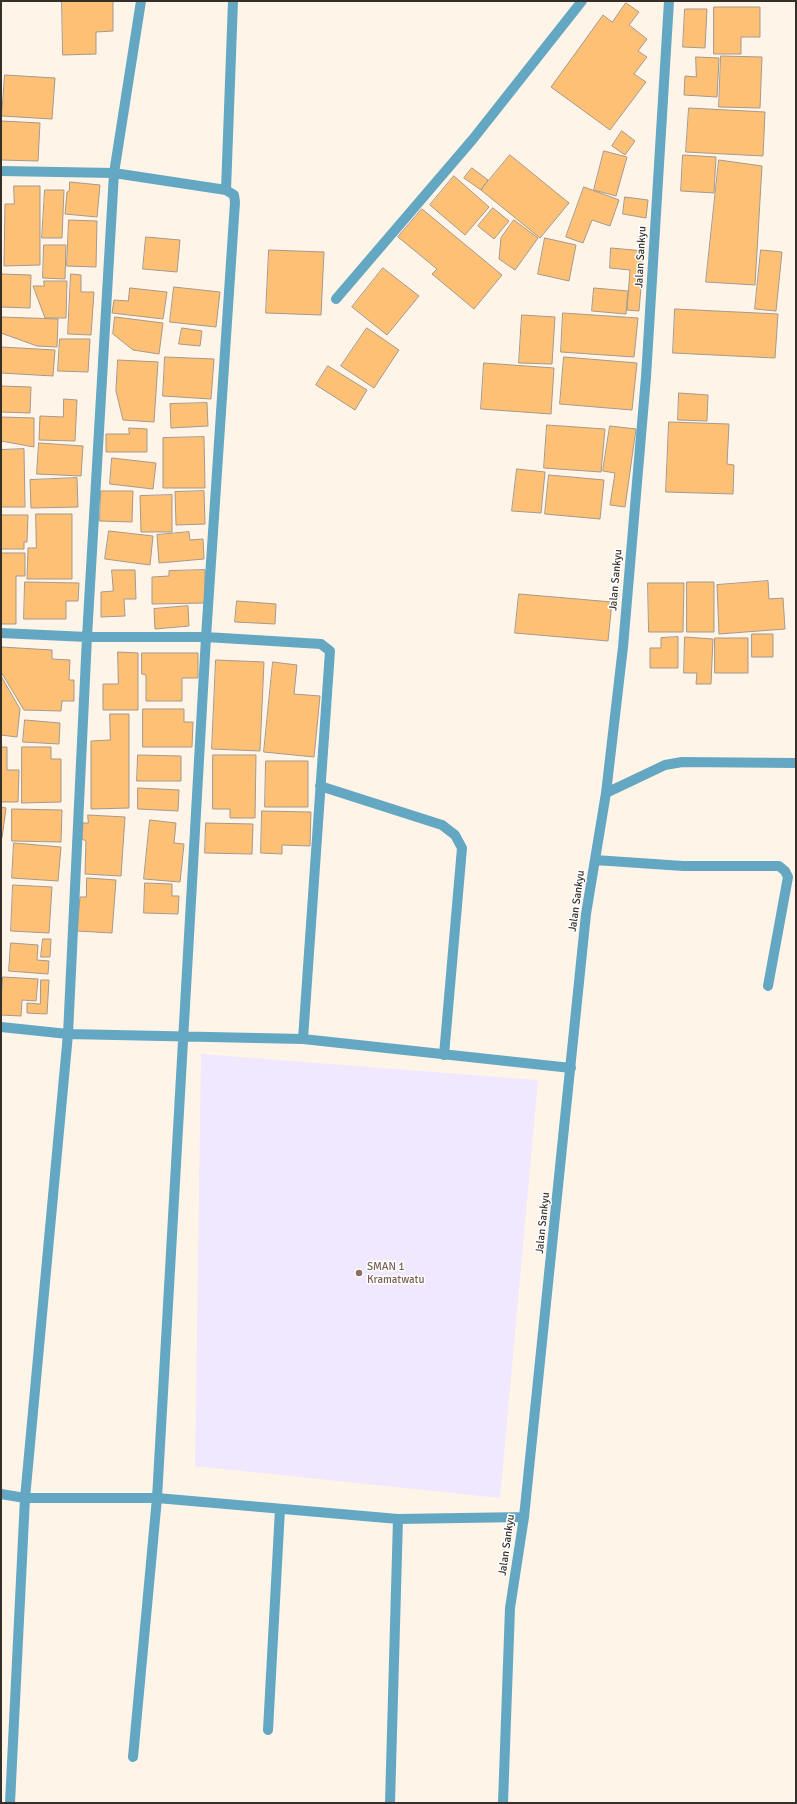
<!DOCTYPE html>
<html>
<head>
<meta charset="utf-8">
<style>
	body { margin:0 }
	#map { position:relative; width:797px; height:1804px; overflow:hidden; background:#fff4e8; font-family:Signika,sans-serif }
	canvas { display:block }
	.frame { position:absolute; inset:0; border:2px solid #352f2a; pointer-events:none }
</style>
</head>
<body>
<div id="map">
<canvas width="797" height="1804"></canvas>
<div class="frame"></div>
</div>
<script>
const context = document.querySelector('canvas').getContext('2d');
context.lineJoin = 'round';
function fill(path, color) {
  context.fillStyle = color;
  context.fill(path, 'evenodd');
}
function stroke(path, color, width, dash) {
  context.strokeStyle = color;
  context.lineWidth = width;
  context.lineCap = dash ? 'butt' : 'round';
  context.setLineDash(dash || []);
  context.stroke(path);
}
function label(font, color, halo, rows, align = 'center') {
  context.font = font + ' Signika,sans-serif';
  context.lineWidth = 3;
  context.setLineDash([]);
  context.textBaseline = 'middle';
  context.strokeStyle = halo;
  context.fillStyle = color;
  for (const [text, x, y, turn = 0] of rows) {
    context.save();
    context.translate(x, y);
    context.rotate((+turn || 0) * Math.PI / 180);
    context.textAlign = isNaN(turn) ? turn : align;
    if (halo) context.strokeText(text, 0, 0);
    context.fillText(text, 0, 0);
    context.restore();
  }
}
fill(new Path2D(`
	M201,1054L538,1080L500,1498L195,1466Z`), '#efe8fe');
const building = new Path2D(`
	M62,1H113V31L96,32V54L63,55Z
	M626,3L639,12L629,25L647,39L638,51L647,57L634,74L646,82L610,130L551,87L603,15L612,22Z
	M714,7H760V37H741V54H714Z
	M685,9H707L705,48L683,47Z
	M721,56L762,57L760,108L719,107Z
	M696,57L719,58L717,97L684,95L685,76L696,77Z
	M5,75L55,78L52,119L2,116Z
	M689,108L765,112L763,156L686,152Z
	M1,121L40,123L38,161L1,160Z
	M622,131L635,141L625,155L612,146Z
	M604,151L627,157L616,196L594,190Z
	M510,155L569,203L540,238L481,190Z
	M683,155L716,157L714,193L681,191Z
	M719,160L762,166L755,285L706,282Z
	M472,168L488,180L481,190L464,178Z
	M454,176L489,207L465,235L430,205Z
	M70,182L100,185L97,217L65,214L67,192L69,191Z
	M14,186H40V265L4,266L5,204H14Z
	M584,187L619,200L610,226L592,220L583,243L566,237Z
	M45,190H64L62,238H42Z
	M625,197L648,200L646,218L623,214Z
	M493,208L509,221L494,239L478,226Z
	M422,209L502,275L474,309L432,274L437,269L398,237Z
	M69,220L97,221L96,267L67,266Z
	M514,220L538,238L515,270L499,259L501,238Z
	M146,237L180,240L177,272L143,269Z
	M545,238L576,245L569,281L538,274Z
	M44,245H66L65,279L43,278Z
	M611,248L644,251L639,311L627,310L630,270L610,268Z
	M269,250L324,252L321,315L266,313Z
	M761,250L782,252L776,311L755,309Z
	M383,268L419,296L387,335L352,307Z
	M1,274L31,275L30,308L1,307Z
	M71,274L81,275V292H94L91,335L68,334Z
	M44,281H67L66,318H45L33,286H44Z
	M174,287L220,292L216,327L170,322Z
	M130,288L167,292L163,319L112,313L114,300L128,301Z
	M594,288L628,291L626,314L592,311Z
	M675,309L778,314L775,358L673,353Z
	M563,313L638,318L634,357L561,352Z
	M522,315L555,317L552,364L519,363Z
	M2,317L58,319L57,347L37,346L1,333Z
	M115,317L163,323L159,354L133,350L113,334Z
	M182,328L202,331L200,346L179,344Z
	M367,328L399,350L374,388L341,366Z
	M60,339H90L88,372L58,371Z
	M1,347L55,350L53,376L1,373Z
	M165,357L214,359L211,399L163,396Z
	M564,357L637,363L632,410L560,404Z
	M118,360L158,362L154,422L123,420L116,391Z
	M484,363L554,368L551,414L481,409Z
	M328,366L367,390L355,410L316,385Z
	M1,386L31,387L30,413L1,412Z
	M679,393L708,395L707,421L678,420Z
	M64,399L77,400L75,441L39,440L40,416L63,417Z
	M207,403L208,426L171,428L170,404Z
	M1,417L34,418V447L1,441Z
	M669,422L729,424L727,464L734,465L733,494L666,492Z
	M547,425L605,429L601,472L544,468Z
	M610,426L636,429L625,507L610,505L615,473L603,471Z
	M129,428L147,429V452H106V434H129Z
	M204,437L205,488H163V438Z
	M39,443L83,446L81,476L37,474Z
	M24,449L25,507H1V450Z
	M112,458L156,463L153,489L110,484Z
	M517,469L545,472L541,513L512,511Z
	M549,475L604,480L600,519L545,514Z
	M77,478L78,507L31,508L30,480Z
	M101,491H133L132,522L100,521Z
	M204,491L205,524L176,525L175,492Z
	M172,495V532H141L140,496Z
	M36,514H72V579H27L28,548H36Z
	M1,515H28L27,542H24V549H1Z
	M109,531L153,536L150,565L105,559Z
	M189,532L190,540L203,539L204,559L159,563L157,535Z
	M1,553H25V576H16V624H1Z
	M112,570H135L136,599H124L125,616L101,617V592L113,591Z
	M205,570V603L152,604V577L169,576V571Z
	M768,581L769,599L783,598L785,629L719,634L717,585Z
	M25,582L79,583L78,601H66V619H24Z
	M687,582H714V632H687Z
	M648,583H684L683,632H649Z
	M519,594L612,602L608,641L515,633Z
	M237,601L276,604L275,624L235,622Z
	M188,606L189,626L155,629L154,609Z
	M752,634H773V657H752Z
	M678,637V668H650V648H661V638Z
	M685,637L713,639L711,684H696L697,673H684Z
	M715,638H748V673H715Z
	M1,647L52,650V659L70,660L69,680H74V701H62L61,711L24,710L1,672Z
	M118,652L138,653V710H103V684H118Z
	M142,653H198V678H182V701H146V675L142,674Z
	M216,660L264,662L260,751L212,749Z
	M273,662L297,665L294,694L320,696L314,757L264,752Z
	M1,676L20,709L17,737L1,735Z
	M143,709H184V722H193L192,747H143Z
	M110,714H129V808L91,809V741L110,740Z
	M25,720L60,723L59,744L23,742Z
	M1,747H7V770H19L18,802H1Z
	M22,747H51V759H61V802L22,803Z
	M138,755L181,756V781H137Z
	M213,755H256L255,818H230V809H213Z
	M266,761H308V807H265Z
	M138,788L179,790L178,811L138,809Z
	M1,807L6,808L2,838H1Z
	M12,809L62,810L61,842L12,841Z
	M262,811L311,812L310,846L282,845V854L261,853Z
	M88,815L125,817L121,876L85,874L86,841L82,839L83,823H88Z
	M150,820L176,823L174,843L184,844L180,882L144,879Z
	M206,823L253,824L252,854L205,853Z
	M14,843L61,847L58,881L12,878Z
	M87,878L116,880L112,933L77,931L80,897H86Z
	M145,883L172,884V896H179L178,914L144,913Z
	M13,885L52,887L49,933L11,931Z
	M43,939H51L50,957H41Z
	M11,943L38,945L37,960L49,961L48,974L9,971Z
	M3,977L38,979L36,1001L22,1000L21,1016L1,1015Z
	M41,980H49L47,1014L27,1013V1003L40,1004Z`);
fill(building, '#fec075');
stroke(building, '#a5998b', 1);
stroke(new Path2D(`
	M1,171L114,173L226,190L234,195L235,202L206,637L157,1498L133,1757
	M226,190L233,1
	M336,299L473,139L582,1
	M1,633L87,637H206L321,644L330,651L303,1039
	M320,786L442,825L455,835L462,848L444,1055
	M606,793L665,765L682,762L796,763
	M595,860L683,866H779L785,871L788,877L768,986
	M1,1027L68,1034L303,1039L571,1068
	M1,1494L25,1498H157L398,1519L524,1517
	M268,1730L280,1509
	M10,1803L25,1498L68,1034L87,637L114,173L141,1
	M390,1803L398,1519
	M503,1803L510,1608L524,1517L586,914L606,793L623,647L646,377L669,1`), '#64a7c3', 10);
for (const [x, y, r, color] of [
	[359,1273,4,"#8d6e63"]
]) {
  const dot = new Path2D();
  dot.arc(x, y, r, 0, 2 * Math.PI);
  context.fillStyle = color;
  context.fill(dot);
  stroke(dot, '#fff', 1.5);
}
label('11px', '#352f2a', '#fff', [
	["Jalan Sankyu",641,257,-87],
	["Jalan Sankyu",616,580,-85],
	["Jalan Sankyu",577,901,-82],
	["Jalan Sankyu",543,1223,-84],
	["Jalan Sankyu",507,1545,-82]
]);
label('11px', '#785e54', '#fff', [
	["SMAN 1",367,1267],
	["Kramatwatu",367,1280]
], 'left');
</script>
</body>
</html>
